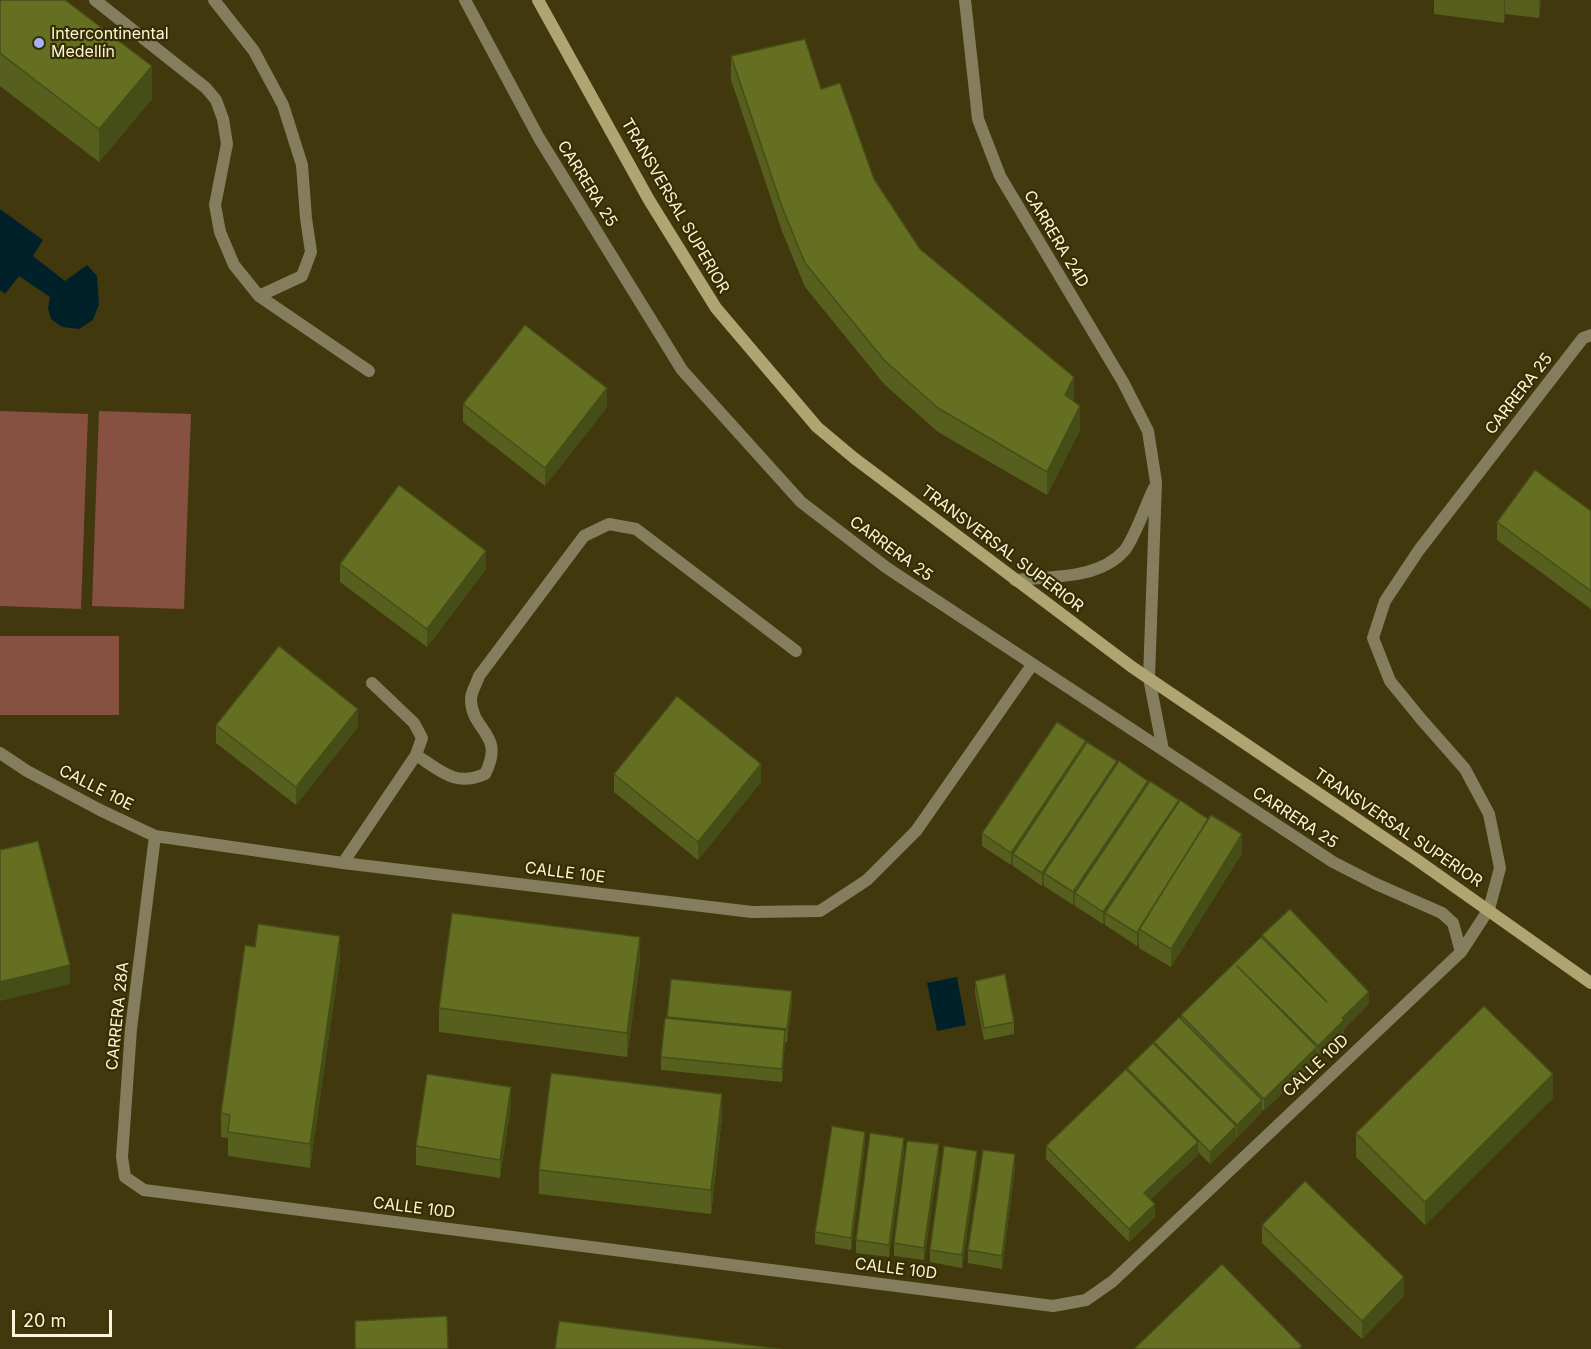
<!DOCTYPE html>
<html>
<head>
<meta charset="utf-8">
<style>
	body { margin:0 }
	#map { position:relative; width:1591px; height:1349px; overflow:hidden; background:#41380e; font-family:Inter,sans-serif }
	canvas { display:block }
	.scale { position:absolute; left:12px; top:1310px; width:100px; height:27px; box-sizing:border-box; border:3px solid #fbf5d9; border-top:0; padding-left:8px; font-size:18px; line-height:21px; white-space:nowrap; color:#fbf5d9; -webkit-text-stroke:4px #362e02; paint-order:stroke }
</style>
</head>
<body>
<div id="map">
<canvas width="1591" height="1349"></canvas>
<div class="scale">20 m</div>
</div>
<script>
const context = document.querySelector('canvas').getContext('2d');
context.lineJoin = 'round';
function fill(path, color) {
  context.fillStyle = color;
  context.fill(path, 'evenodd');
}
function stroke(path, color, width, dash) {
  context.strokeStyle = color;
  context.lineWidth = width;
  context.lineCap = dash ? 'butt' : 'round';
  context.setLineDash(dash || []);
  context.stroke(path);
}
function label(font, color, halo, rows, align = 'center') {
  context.font = font + ' Inter,sans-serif';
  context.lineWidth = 4.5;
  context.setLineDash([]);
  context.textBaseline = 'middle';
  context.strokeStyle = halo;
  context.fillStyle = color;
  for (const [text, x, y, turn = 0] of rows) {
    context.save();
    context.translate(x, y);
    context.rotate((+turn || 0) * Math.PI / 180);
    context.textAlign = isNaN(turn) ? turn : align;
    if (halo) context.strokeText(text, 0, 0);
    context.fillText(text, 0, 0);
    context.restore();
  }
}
fill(new Path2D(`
	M0,411L88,414L81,609L0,606Z
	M99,411L191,414L184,609L92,606Z
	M0,636H119V715H0Z`), '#875141');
fill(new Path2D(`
	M0,209L43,240L33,256L65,281L87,265L97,276L99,304L93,320L79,329L62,327L51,319L48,308L50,297L19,276L5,294L0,290Z
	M957,977L966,1025L937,1031L927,983Z`), '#002129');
stroke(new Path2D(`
	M95,0L206,88L216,100L223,119L227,144L215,205L220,232L234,265L259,296L369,371
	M214,0L254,51L283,105L302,165L306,218L311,252L302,276L259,296
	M416,755C441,771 455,787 485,774C506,733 471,732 471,699C471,692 477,683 479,676L584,536L609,524L636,529L796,651
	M343,863L416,755L422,738L414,723L372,683`), '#847e5f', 12);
stroke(new Path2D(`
	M465,0L539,138L682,370L801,502L887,568L1333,862L1376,884L1442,913L1453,923L1461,952
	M965,0L978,119L1000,176L1123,382L1148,431L1156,482L1149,678L1163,750
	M1015,580C1050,576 1098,580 1124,551C1133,542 1147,502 1154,488
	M0,753L27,771L100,810L155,836L343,863L752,912L820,911L867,880L916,831L1032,665
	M155,836L131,1029L122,1157L125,1177L144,1190L1053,1306L1086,1300L1113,1281L1461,952L1489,909L1500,868L1489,814L1465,769L1421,719L1390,681L1373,638L1385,601L1419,550L1583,338L1591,335`), '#847e5f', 12);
stroke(new Path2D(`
	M538,0L649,200L716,308L817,427L854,458L1132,667L1417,860L1591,983`), '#afa472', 12);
fill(new Path2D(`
	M0,0L152,99L99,162L0,86Z
	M1434,0H1541L1539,18L1505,14L1504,23L1434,14Z
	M731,56L821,89L874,179L920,249L1074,401L1080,430L1047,495L938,432L884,384L805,287L782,231L731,80Z
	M463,404L607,407L545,486L463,422Z
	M1591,511V609L1497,540V522Z
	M340,564L486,569L427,647L340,582Z
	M216,725L358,727L296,805L216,743Z
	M1086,743L1117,764L1179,803L1242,853L1171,967L1139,948V943L1137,946L1105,925V921L1103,924L1075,906V903L1073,905L1044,886V883L1042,886L1013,866V863L1011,865L982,846V833Z
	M614,774L761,782L698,860L614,792Z
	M1262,935L1369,1004L1344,1029V1033L1318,1058L1317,1057V1059L1264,1111L1262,1109V1112L1237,1138L1236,1137V1139L1210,1164L1198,1152V1155L1150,1199L1155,1217L1129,1242L1046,1159V1146L1127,1070V1068L1154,1044V1042L1181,1018V1015L1262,939Z
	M340,959L310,1168L228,1156V1138L221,1137V1113Z
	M640,961L627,1057L439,1032V1008Z
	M671,979L792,1004L787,1042H785L782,1082L661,1070V1057L667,1018Z
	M975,981L1014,1022V1034L984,1040L975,993Z
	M1553,1098L1425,1225L1356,1157V1133Z
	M511,1105L500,1178L416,1165V1146Z
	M722,1118L711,1214L539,1194V1170Z
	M865,1144L851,1250L815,1244V1232Z
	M904,1151L889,1257L856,1253V1240Z
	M939,1157L924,1260L894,1256V1243Z
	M977,1163L962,1268L930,1262V1250Z
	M1015,1167L1002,1269L968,1263V1250Z
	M1262,1225L1404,1296L1362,1339L1262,1243Z`), '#565f1d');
fill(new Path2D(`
	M1504,0H1505V14L1504,23Z
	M1539,0H1541L1539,18Z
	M152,66V99L99,162V129Z
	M1074,377V401L1065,395Z
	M607,388V407L545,486V468Z
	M1080,406V430L1047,495V472Z
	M486,551V569L427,647V629Z
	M358,709V727L296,805V787Z
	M1086,741V753L1013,854V863L1011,865V853Z
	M1117,761V774L1044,873V883L1042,886V873Z
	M761,764V782L698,860V842Z
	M1148,781V793L1075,893V903L1073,905V892Z
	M1179,800V812L1105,913V921L1103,924V912Z
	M1242,834V853L1171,967V949Z
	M1139,930V943L1137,946V933Z
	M340,936V959L310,1168V1144Z
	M640,937V961L627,1057V1033Z
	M70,965V984L0,1001V982Z
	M792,991V1004L787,1042V1029Z
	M1369,992V1004L1344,1029V1033L1318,1058V1046L1342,1018Z
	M785,1030V1043L782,1082V1069Z
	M1317,1047V1059L1264,1111V1099Z
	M1553,1074V1098L1425,1225V1202Z
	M511,1087V1105L500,1178V1160Z
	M722,1094V1118L711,1214V1190Z
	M1262,1100V1112L1237,1138V1125Z
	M1236,1126V1139L1210,1164V1152Z
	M865,1132V1144L851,1250V1238Z
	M904,1138V1151L889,1257V1245Z
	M1198,1142V1155L1144,1206V1193Z
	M939,1144V1157L924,1260V1248Z
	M977,1151V1163L962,1268V1255Z
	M1015,1154V1167L1002,1269V1256Z
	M1155,1204V1217L1129,1242V1229Z
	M1404,1277V1296L1362,1339V1321Z`), '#464e18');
const building = new Path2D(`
	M0,0H65L152,66L99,129L0,53Z
	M805,39L821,89L840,83L874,179L920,249L1074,377L1065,395L1080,406L1047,472L938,408L884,360L805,263L782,207L731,56Z
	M525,325L607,388L545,468L463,404Z
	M1535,470L1591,511V591L1497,522Z
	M399,485L486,551L427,629L340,564Z
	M279,646L358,709L296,787L216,725Z
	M677,696L761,764L698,842L614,774Z
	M1057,722L1086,741L1011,853L982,833Z
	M1087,742L1117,761L1042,873L1013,854Z
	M1119,761L1148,781L1073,892L1044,873Z
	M1150,781L1179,800L1103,912L1075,893Z
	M1180,800L1208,819L1137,933L1105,913Z
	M1211,815L1242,834L1171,949L1139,929Z
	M38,841L70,965L0,982V850Z
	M1290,909L1369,992L1342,1018L1344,1020L1318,1046L1237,966L1317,1047L1264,1099L1181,1015L1261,937L1327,1002L1262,935Z
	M452,913L640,937L627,1033L439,1008Z
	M258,924L340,936L310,1144L228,1132L230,1115L221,1113L245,945L255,947Z
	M1005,974L1014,1022L984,1028L975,981Z
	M671,979L792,991L787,1029L667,1017Z
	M1484,1006L1553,1074L1425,1202L1356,1133Z
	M1179,1017L1262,1100L1237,1125L1154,1042Z
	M665,1018L785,1030L782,1069L661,1057Z
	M1153,1043L1236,1126L1210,1152L1127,1068Z
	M1126,1069L1198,1142L1144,1193L1155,1204L1129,1229L1046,1146Z
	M551,1073L722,1094L711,1190L539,1170Z
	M427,1074L511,1087L500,1160L416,1146Z
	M832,1126L865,1132L851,1238L815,1232Z
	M870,1133L904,1138L889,1245L856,1240Z
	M907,1141L939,1144L924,1248L894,1243Z
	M944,1146L977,1151L962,1255L930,1250Z
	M983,1150L1015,1154L1002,1256L968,1250Z
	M1305,1181L1404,1277L1362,1321L1262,1225Z
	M1222,1264L1302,1346L1299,1349H1134Z
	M447,1316L448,1349H355V1321Z
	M559,1321L781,1349H555Z`);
fill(building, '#646f22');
stroke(building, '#464e18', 1.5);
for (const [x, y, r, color] of [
	[39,43,6,"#a6b1fc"]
]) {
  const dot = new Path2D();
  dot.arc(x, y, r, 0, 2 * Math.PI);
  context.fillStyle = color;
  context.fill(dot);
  stroke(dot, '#362e02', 2);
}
label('16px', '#fbf5d9', '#362e02', [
	["Intercontinental",51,34],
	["Medellín",51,52]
], 'left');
label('16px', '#fbf5d9', '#362e02', [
	["CARRERA 25",587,184,58],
	["TRANSVERSAL SUPERIOR",675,206,60],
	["CARRERA 24D",1056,239,59],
	["CARRERA 25",1519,394,-52],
	["CARRERA 25",891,549,36],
	["TRANSVERSAL SUPERIOR",1002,549,37],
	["CALLE 10E",96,788,27],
	["CARRERA 25",1295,818,33],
	["TRANSVERSAL SUPERIOR",1398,828,34],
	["CALLE 10E",565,873,7],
	["CARRERA 28A",118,1016,-84],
	["CALLE 10D",1316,1066,-43],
	["CALLE 10D",414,1208,7],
	["CALLE 10D",896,1269,7]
]);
</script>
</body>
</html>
